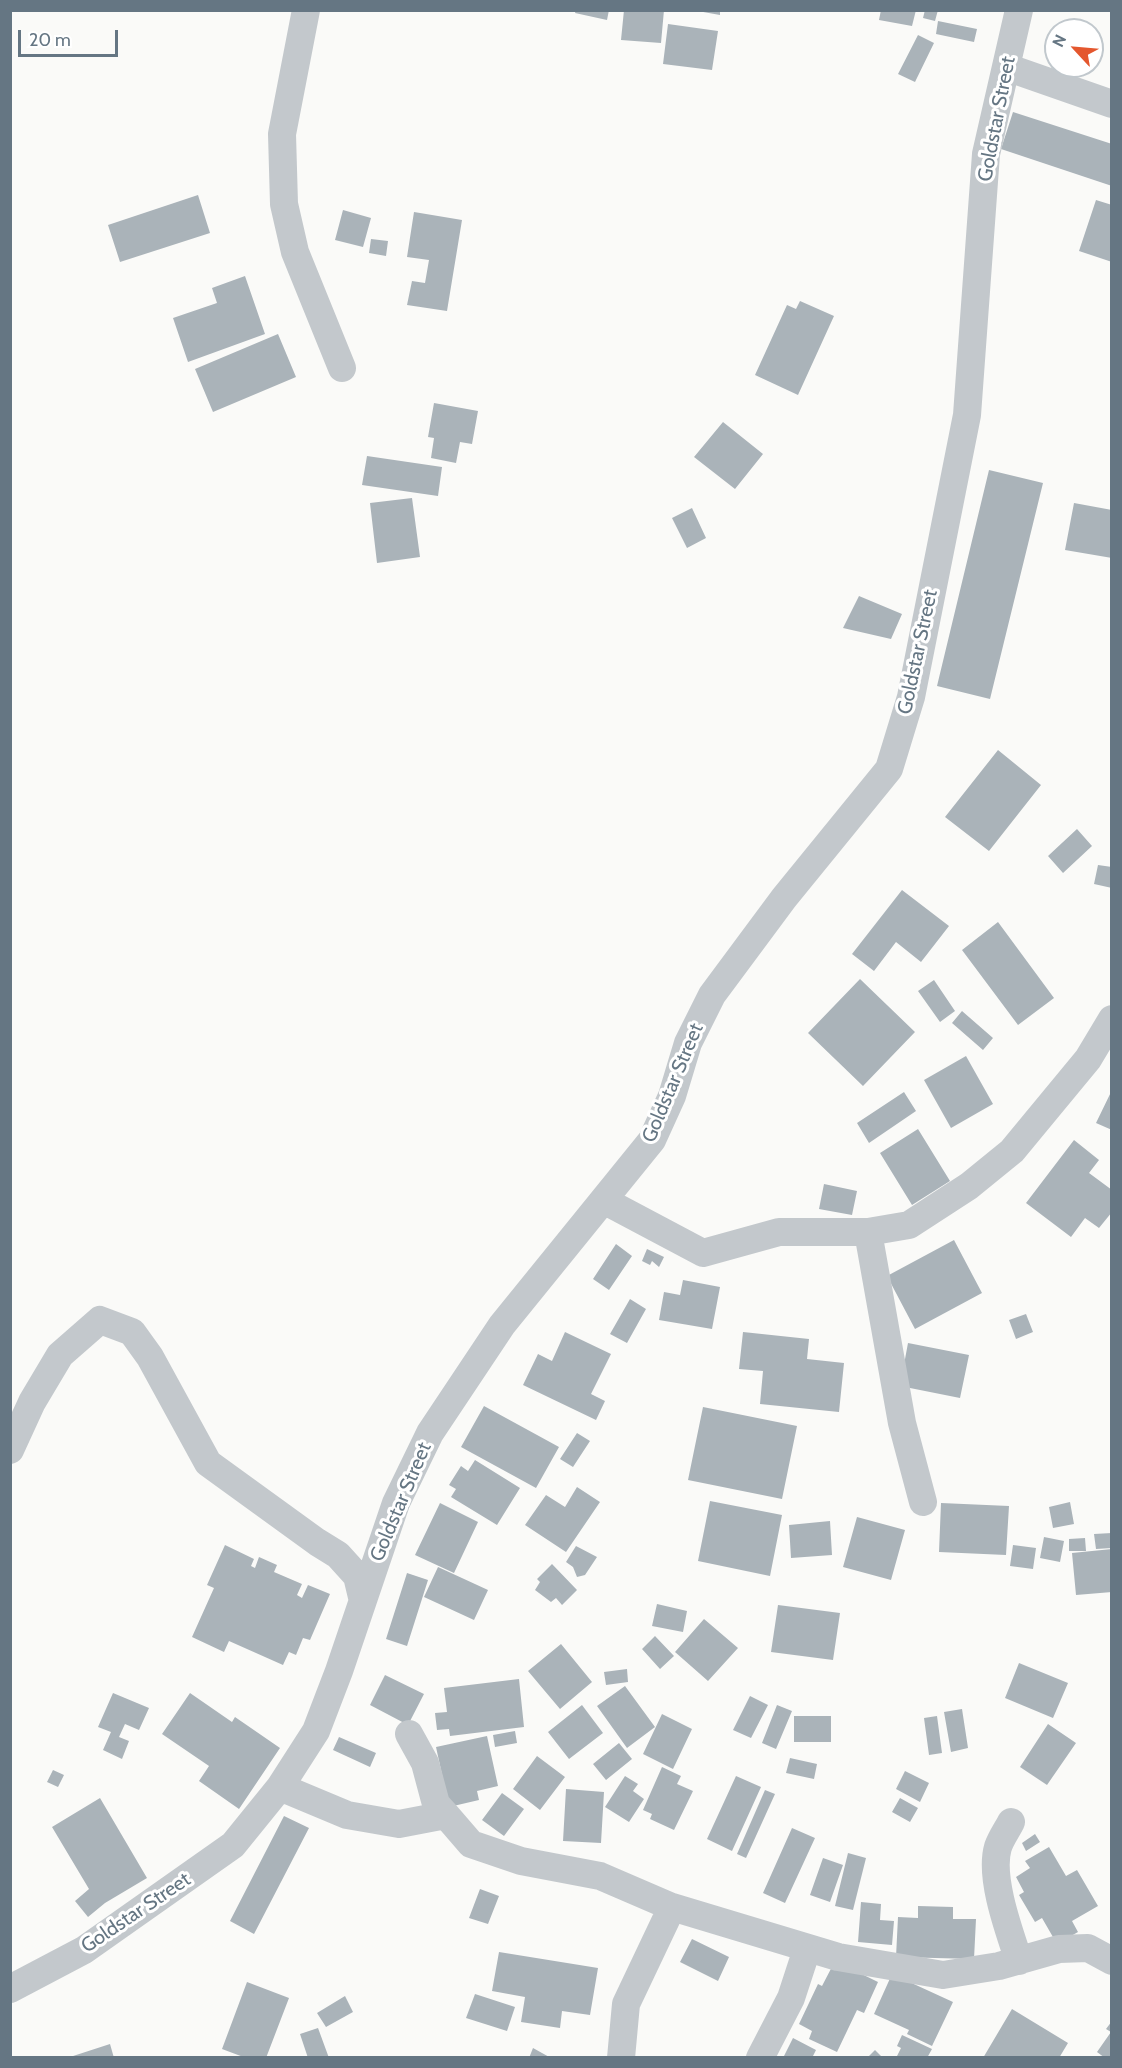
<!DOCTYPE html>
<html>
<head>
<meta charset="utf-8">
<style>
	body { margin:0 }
	#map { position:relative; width:1122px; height:2068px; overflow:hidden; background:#fafaf8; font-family:Cabin,sans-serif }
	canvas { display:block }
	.frame { position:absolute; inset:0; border:12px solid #657683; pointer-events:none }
	.north { position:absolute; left:1044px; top:18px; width:60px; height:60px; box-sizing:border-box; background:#fff; border:2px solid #c1c8cd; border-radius:50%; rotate:296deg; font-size:16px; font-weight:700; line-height:24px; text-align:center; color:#657683 }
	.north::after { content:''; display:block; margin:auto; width:21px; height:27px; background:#e4572e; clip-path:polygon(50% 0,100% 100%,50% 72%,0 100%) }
	.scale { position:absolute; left:18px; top:30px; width:100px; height:27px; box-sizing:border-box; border:3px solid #657683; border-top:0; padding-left:8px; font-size:18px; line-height:21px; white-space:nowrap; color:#657683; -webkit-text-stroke:4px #fff; paint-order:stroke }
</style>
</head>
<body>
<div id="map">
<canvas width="1122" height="2068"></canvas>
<div class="frame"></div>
<div class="north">N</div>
<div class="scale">20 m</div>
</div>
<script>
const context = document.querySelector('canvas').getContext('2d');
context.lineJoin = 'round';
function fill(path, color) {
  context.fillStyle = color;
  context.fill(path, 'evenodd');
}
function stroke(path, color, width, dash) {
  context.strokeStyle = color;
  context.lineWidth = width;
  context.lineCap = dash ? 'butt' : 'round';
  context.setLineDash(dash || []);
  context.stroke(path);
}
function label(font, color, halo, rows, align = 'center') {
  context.font = font + ' Cabin,sans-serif';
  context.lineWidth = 6;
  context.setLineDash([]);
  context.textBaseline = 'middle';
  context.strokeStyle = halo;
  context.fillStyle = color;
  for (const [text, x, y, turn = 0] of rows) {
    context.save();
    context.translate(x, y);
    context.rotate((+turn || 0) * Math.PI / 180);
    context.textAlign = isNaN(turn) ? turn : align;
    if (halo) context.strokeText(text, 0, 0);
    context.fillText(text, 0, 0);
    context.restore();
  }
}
fill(new Path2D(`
	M576,10H609L607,20L575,13Z
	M624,10H664L661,43L621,40Z
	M692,10H720V15Z
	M881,10H916L912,26L879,20Z
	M925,10H938L935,21L923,18Z
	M938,21L977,29L974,42L936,34Z
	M668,24L718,31L712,70L663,64Z
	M918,35L934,43L915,82L898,74Z
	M1013,112L1112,144V186L1001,149Z
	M198,195L210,233L120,262L108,225Z
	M1096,200L1112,205V262L1079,251Z
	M343,210L371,218L363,247L335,240Z
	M414,212L462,220L447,311L407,305L412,281L425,283L429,260L407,257Z
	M371,239L388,241L386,256L369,253Z
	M245,276L265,334L188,362L173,318L217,303L212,288Z
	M800,301L834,316L798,395L755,375L787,305L796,309Z
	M278,334L296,377L213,412L195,369Z
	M434,403L478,411L472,444L460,442L456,463L431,458L434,438L428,437Z
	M723,422L763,454L735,489L694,457Z
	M367,456L442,467L438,496L362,485Z
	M989,470L1043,483L990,699L937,686Z
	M412,498L420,557L377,563L370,503Z
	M1074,503L1112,510V558L1065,550Z
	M692,508L706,538L687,548L672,518Z
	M859,596L902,614L891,639L843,628Z
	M998,750L1041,785L989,851L945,817Z
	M1077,829L1092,846L1063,873L1048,856Z
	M1098,865L1112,867V888L1094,884Z
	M902,890L949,926L921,962L896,942L874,971L852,954Z
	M998,922L1054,998L1018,1025L962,950Z
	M860,979L915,1032L863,1086L808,1033Z
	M934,980L955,1011L940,1022L918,991Z
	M962,1011L993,1038L983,1050L952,1023Z
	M966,1056L993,1104L951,1128L924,1080Z
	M1112,1090V1130L1096,1123Z
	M904,1092L916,1111L869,1143L857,1123Z
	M918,1129L950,1181L912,1205L880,1153Z
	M1074,1140L1099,1160L1089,1173L1112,1190V1212L1099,1228L1085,1218L1071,1237L1026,1203Z
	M824,1184L857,1191L852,1215L819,1209Z
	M954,1240L982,1293L915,1329L887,1276Z
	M616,1244L632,1256L609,1290L593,1279Z
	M647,1249L664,1257L659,1267L652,1261L650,1265L642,1261Z
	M683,1280L720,1287L712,1329L659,1320L664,1292L680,1295Z
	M630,1299L646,1309L627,1343L610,1334Z
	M1026,1314L1033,1332L1016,1339L1009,1320Z
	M565,1332L611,1354L591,1394L605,1401L596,1420L523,1385L538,1354L552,1361Z
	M743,1332L809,1339L807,1359L844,1363L839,1412L760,1404L763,1371L739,1369Z
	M908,1343L969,1355L960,1398L900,1386Z
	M484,1406L559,1447L536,1488L461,1447Z
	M703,1407L797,1426L782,1499L688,1480Z
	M577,1433L590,1441L573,1467L560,1459Z
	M475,1460L520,1488L497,1525L451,1497L456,1489L449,1485L461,1466L468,1471Z
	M577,1487L600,1502L566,1552L525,1525L546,1495L565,1507Z
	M710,1501L782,1515L770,1576L698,1561Z
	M1070,1502L1074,1524L1053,1528L1049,1507Z
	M440,1503L478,1522L454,1573L415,1555Z
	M941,1503L1009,1506L1006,1555L939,1552Z
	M857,1517L905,1530L891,1580L843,1567Z
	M830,1521L832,1555L791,1558L789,1525Z
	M1112,1533V1548L1096,1549L1094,1534Z
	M1044,1537L1064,1541L1060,1562L1040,1558Z
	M1085,1538L1086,1551H1069V1539Z
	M225,1545L254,1559L251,1566L255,1568L259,1557L277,1565L274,1572L302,1584L297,1595L302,1598L308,1585L330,1594L310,1640L303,1638L296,1655L289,1652L283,1665L229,1641L224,1652L192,1637L214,1588L207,1585Z
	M1013,1545L1036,1548L1033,1569L1010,1566Z
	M576,1546L597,1557L585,1575L577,1577L573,1567L566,1562Z
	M1112,1549V1592L1076,1595L1072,1553Z
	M552,1564L577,1590L562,1605L556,1598L551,1602L535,1590L540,1582L537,1579Z
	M438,1567L488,1590L474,1620L424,1597Z
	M407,1573L428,1580L407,1646L386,1639Z
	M657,1604L687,1611L683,1632L652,1626Z
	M778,1605L840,1613L833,1660L771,1652Z
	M704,1619L738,1648L708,1681L675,1652Z
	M655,1636L674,1656L660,1669L642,1649Z
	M561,1644L592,1682L560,1709L528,1671Z
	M1019,1663L1068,1683L1053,1718L1005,1698Z
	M627,1669L628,1682L606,1685L604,1672Z
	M385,1675L424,1694L408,1725L370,1705Z
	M519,1679L524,1727L450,1736L449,1729L437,1730L435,1713L447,1712L444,1688Z
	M625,1686L655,1727L627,1748L597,1706Z
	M113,1693L149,1708L139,1730L125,1724L119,1737L129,1741L122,1759L103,1750L111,1732L98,1727Z
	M190,1693L232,1722L235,1717L280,1748L239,1809L199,1781L209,1766L162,1734Z
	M750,1696L768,1705L751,1738L733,1730Z
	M582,1705L603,1733L569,1759L548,1732Z
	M777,1705L792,1711L776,1749L762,1743Z
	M962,1709L968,1748L951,1752L944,1712Z
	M662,1714L692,1729L673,1769L643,1754Z
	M794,1716H831V1742H794Z
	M937,1716L942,1753L929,1755L924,1718Z
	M1048,1724L1076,1743L1047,1785L1020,1767Z
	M515,1731L517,1743L495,1747L493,1735Z
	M487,1736L498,1786L477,1791L479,1800L449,1807L436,1747Z
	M339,1737L376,1753L370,1767L333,1750Z
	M619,1743L632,1759L606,1780L593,1764Z
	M537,1756L565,1777L540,1810L513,1789Z
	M790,1758L817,1764L814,1779L786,1773Z
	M662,1767L681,1776L677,1784L693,1791L674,1830L650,1819L652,1814L643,1810Z
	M53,1770L64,1775L58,1787L47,1782Z
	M905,1771L929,1783L920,1802L896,1789Z
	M625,1776L638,1784L633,1791L644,1799L629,1822L605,1807Z
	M736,1776L761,1787L732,1851L707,1839Z
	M566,1789L604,1792L601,1843L563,1841Z
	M765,1790L775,1794L746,1858L737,1854Z
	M502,1793L524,1809L504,1836L482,1820Z
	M100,1798L147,1878L105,1903L88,1917L75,1901L89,1889L52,1827Z
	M900,1798L918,1808L910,1822L892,1812Z
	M284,1816L309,1828L254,1934L230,1921Z
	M792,1828L815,1838L785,1903L763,1893Z
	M1035,1834L1040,1842L1026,1851L1022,1843Z
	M1049,1847L1066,1876L1077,1870L1098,1906L1072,1921L1078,1932L1057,1944L1042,1918L1035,1922L1019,1895L1024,1892L1016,1877L1030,1868L1025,1861Z
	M848,1853L866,1858L853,1910L835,1906Z
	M823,1858L843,1865L830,1902L810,1895Z
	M480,1889L499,1896L488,1924L469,1918Z
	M861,1902L881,1904L880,1920L894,1921L892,1945L858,1942Z
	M918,1906L953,1907V1919H976L974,1959L896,1957L898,1917L918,1918Z
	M692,1939L729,1957L718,1981L680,1962Z
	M499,1952L598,1968L590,2015L562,2011L560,2028L521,2022L525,1997L492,1991Z
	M835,1961L878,1982L864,2013L857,2010L837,2052L809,2039L812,2031L799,2024L818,1984L822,1986Z
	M892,1974L953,2002L932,2046L907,2034L909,2030L874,2014Z
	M247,1982L289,1998L266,2058H246L222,2049Z
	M475,1994L515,2007L507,2031L466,2018Z
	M345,1996L353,2012L326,2027L317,2013Z
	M1012,2009L1068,2043L1059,2058H983Z
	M1112,2021V2058H1105L1097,2052L1111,2032L1106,2029Z
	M318,2028L329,2058H308L300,2034Z
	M902,2035L932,2049L927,2058H896L901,2048L897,2046Z
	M793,2038L816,2050L812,2058H783Z
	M110,2044L114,2058H70V2057Z
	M533,2048L551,2058H529Z
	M875,2050L883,2058H867Z`), '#aab3b9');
stroke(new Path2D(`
	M306,10L282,134L284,204L295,252L342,368
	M1006,67L1112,104
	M605,1201L703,1253L779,1232H868L909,1225L969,1186L1012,1151L1088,1059L1112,1019
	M868,1232L902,1423L923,1502
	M10,1450L32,1402L60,1355L100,1320L132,1332L150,1357L208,1463L317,1542L338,1555L357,1576L362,1597
	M409,1734L425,1763L436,1804L446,1815
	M280,1787L347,1815L399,1824L446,1815L471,1844L521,1861L600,1876L672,1907L838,1957L943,1975L999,1966L1059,1949L1088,1948L1112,1961
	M1011,1822C1007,1830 1001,1838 998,1847C989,1877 1009,1931 1019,1961
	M10,1989L84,1950L233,1845L280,1787L316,1731L339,1671L396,1503L430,1433L502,1325L652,1140L672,1096L688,1043L712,995L784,898L889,769L911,697L967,415L986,154L1019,10
	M621,2058L626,2004L672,1907
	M760,2058L791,1998L807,1949`), '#c3c8cc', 28);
label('20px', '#657683', '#fff', [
	["Goldstar Street",997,119,-79],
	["Goldstar Street",918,652,-78],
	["Goldstar Street",673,1083,-67],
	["Goldstar Street",401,1502,-67],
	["Goldstar Street",136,1913,-34]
]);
</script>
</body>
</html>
